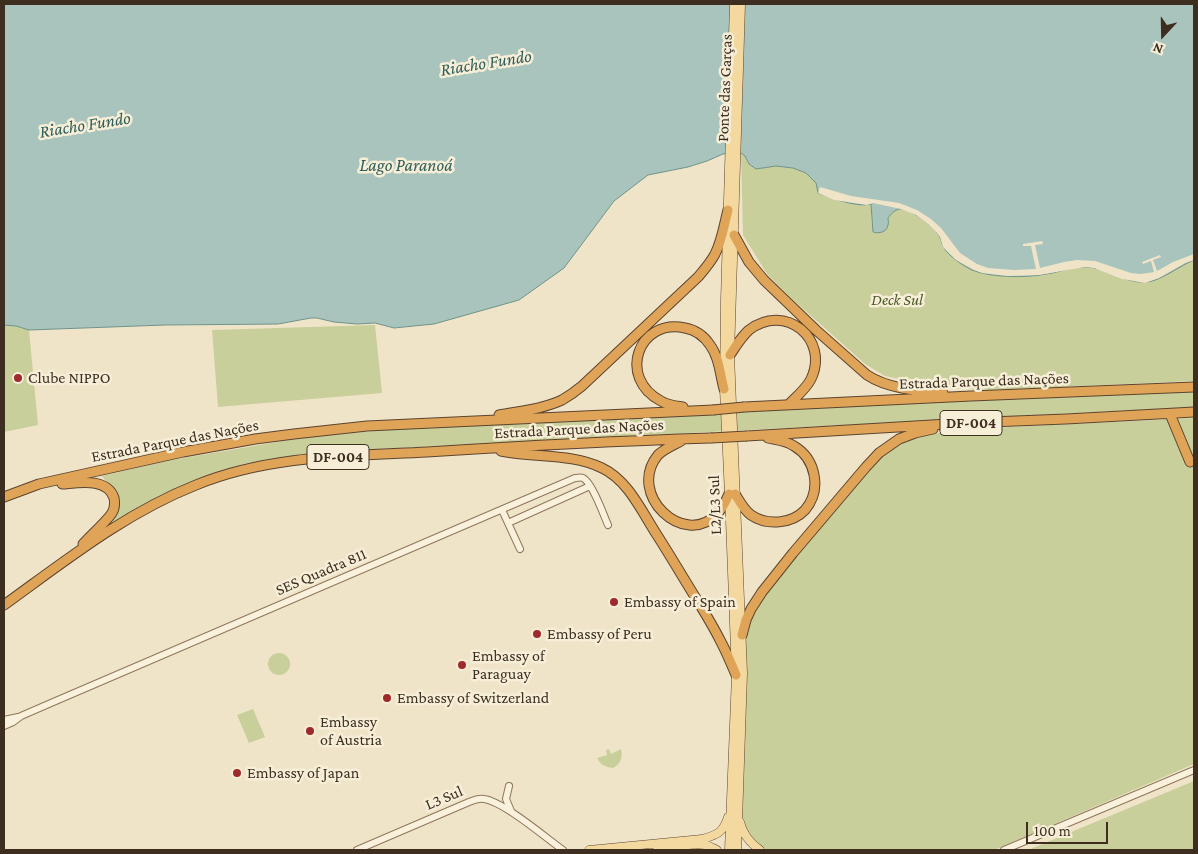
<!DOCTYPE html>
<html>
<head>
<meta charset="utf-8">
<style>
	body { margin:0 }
	#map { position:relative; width:1198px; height:854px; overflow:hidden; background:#f0e4c8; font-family:"Crimson Pro",serif }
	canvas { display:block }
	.frame { position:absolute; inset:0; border:5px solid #3d2e20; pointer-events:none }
	.north { position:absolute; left:1138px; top:10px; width:50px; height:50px; -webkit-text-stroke:4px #f7eed8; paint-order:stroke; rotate:201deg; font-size:14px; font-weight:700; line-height:20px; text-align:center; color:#3d2e20 }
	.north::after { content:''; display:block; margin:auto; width:18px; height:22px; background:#3d2e20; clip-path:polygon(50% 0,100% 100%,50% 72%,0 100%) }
	.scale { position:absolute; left:1026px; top:822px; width:82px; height:22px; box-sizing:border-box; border:2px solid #3d2e20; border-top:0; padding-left:6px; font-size:15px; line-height:18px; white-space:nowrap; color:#3d2e20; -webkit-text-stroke:4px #f7eed8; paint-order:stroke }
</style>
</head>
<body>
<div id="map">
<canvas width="1198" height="854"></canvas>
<div class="frame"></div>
<div class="north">N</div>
<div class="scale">100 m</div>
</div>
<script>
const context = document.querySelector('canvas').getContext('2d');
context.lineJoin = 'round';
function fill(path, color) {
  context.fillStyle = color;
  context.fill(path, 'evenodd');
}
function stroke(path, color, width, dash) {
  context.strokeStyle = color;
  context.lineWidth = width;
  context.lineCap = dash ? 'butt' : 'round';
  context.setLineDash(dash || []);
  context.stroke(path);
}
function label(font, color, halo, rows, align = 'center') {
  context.font = font + ' "Crimson Pro",serif';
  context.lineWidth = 5;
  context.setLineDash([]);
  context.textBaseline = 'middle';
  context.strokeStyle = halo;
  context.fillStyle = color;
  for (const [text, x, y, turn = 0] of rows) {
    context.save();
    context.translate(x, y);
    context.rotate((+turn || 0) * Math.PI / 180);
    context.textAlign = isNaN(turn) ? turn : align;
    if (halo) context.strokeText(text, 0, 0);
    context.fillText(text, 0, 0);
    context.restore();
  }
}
fill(new Path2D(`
	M741,153L745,156L749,164L756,169L776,166L793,168L806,173L817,183V191C833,199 852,207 871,203C872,213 871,224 873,232L876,233C880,229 884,226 886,221C888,218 890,214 893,212C904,203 930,224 938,233C942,239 944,247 948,253C954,261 965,266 974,270C991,278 1027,278 1046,275C1068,271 1080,263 1102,271L1185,263L1194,260V381L991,390L942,388L885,376L865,364L791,298L767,274L743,235Z
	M4,325L16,326L29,330L38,425L4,432Z
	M375,325L382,393L218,407L212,330Z
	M1194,390V407L321,452L274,458L243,464L222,471L160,495L100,529L117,497L102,476L166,461L294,439L400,428Z
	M1194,418V764L994,850H762L747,837L738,813L742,635L751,609L879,453L915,436L970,429Z
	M268 664a11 11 0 1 1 22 0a11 11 0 1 1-22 0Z
	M253,709L265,737L249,743L237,715Z
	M609,749L611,754L621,749C623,757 621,764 613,768C605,767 601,765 597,758L607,755L606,750Z
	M1194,781V850H1028Z`), '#c9cf9b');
const water = new Path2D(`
	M4,4H1194V260C1181,265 1159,282 1146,282C1124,284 1104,266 1084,267C1072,267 1060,272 1047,274C1028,278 991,278 972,270C964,266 956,261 950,255C948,253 945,250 943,246C941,242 941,237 937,233C932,225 909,208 900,209C894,210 891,214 888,218C888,220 889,223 888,225C887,232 879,234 873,232C872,223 872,213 871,204C858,208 831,198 818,193L816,183L806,173L793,168L776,166L756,169L749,164L745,156L741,153L723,154L707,161L688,167L648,175L614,201L564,268L519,300L434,324L394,328L375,323L357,324L334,322L317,318H311L278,324L165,325L29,330L16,326L4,325Z`);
fill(water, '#a9c4bc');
stroke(water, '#6f938a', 1);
fill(new Path2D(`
	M820,187L851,196L899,203L917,210L931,219L941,228L960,253L977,264L988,268L1014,270L1036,269L1031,246H1023V244L1042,241L1043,244L1035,245L1040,268L1064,262L1077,260L1095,261L1131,273L1141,274L1154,272L1151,261L1143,264L1142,262L1160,255L1161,257L1153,260L1157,271L1173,262L1194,254V260L1185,263L1159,278L1145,283L1122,279L1094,268L1085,267L1039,275L1008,276L982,273L974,270L956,260L943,247L940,237L937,233L928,224L916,215L901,209L873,203L867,205L834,200L818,193Z`), '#f0e4c8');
const minor = new Path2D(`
	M502,510L520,549
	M508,523L590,486
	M4,720L18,717
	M4,726L13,722L21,716L51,703L575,478C578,478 581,477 583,478C592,482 604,516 608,525
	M509,786L506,799L511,811
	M357,850L469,802C474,800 479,798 484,799C504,802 545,837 563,850
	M1004,850L1194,770`);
const major = new Path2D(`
	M740,822C743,835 750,843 760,850
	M589,850L702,839C717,835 723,833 728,817
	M657,850C666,847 696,843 706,845C710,846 713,848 717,850
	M729,850L736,675L729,494L724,389L725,299L734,4
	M737,850L743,673L730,355L741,4`);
const highway = new Path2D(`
	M734,235L749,262L764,280L816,330L867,375C888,389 920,391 943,393
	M730,355C736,346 741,337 749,330C785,302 830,339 811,379C806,389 796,397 788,405
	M683,407C676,406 667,405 661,401C617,378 638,318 685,328C696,330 704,336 710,345C719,357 720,374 724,389
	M744,407L971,396L1194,387
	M1170,414L1190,462
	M499,415C520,411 543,409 562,400C569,396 576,391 582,386L698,277C704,270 711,262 715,254C722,241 724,225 728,210
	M747,436L965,423L1066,419L1194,412
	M681,441C674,445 664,449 658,455C626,494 684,549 717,514C723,508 726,501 729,494
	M501,451C534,458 572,453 602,468C628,480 642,512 657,535C671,557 684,579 697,600C705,613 713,626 720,640C726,651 731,663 736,675
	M62,484C78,483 107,477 114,498C115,503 115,508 112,513C106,522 91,535 83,544
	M735,494C740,502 744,510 751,515C767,526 792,524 805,510C822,490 816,459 794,446C787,441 777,440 768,438
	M4,497L39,484L183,452L255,439L294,434L367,426L713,410
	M4,605C65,561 125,513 196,485C269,455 349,456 427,452C521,446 616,441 711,438
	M742,635L746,620L751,609L762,592L793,553L866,467L879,453L899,439L915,433L933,429`);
stroke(minor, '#8d765c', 8);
stroke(major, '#5b4430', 9);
stroke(highway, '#5b4430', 11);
stroke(minor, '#faf1dc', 6);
stroke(major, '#f3d9a0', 8);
stroke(highway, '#e0a458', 9);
const highwayBridge = new Path2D(`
	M713,410L744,407
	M711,438L747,436`);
stroke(highwayBridge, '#5b4430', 11, []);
stroke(highwayBridge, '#e0a458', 9);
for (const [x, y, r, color] of [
	[18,378,5,"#9e2a2b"],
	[614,602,5,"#9e2a2b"],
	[537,634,5,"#9e2a2b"],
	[462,665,5,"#9e2a2b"],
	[387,698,5,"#9e2a2b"],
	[310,731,5,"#9e2a2b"],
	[237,773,5,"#9e2a2b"]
]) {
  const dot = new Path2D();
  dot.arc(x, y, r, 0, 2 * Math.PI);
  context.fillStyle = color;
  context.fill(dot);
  stroke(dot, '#f7eed8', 2);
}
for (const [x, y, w] of [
	[971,423,62],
	[338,457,62]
]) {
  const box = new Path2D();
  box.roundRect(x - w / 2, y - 12.5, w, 25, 4);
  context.fillStyle = '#f7eed8';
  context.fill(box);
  stroke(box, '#3d2e20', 1);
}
label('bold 15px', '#3d2e20', null, [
	["DF-004",971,423],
	["DF-004",338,457]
]);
label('16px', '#3d2e20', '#f7eed8', [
	["Ponte das Garças",725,88,-88],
	["Estrada Parque das Nações",984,381,-2],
	["Estrada Parque das Nações",579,429,-3],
	["Estrada Parque das Nações",175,441,-11],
	["L2/L3 Sul",715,505,-92],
	["SES Quadra 811",321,572,-23],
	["L3 Sul",444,798,-23]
]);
label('italic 16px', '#4d5a26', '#f7eed8', [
	["Deck Sul",897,300]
]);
label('16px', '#3d2e20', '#f7eed8', [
	["Clube NIPPO",28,378],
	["Embassy of Spain",624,602],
	["Embassy of Peru",547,634],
	["Embassy of",472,656],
	["Paraguay",472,674],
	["Embassy of Switzerland",397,698],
	["Embassy",320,722],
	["of Austria",320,740],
	["Embassy of Japan",247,773]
], 'left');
label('italic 18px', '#2f5d5a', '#f7eed8', [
	["Riacho Fundo",486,63,-9],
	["Riacho Fundo",85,125,-9],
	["Lago Paranoá",406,165]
]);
</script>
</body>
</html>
